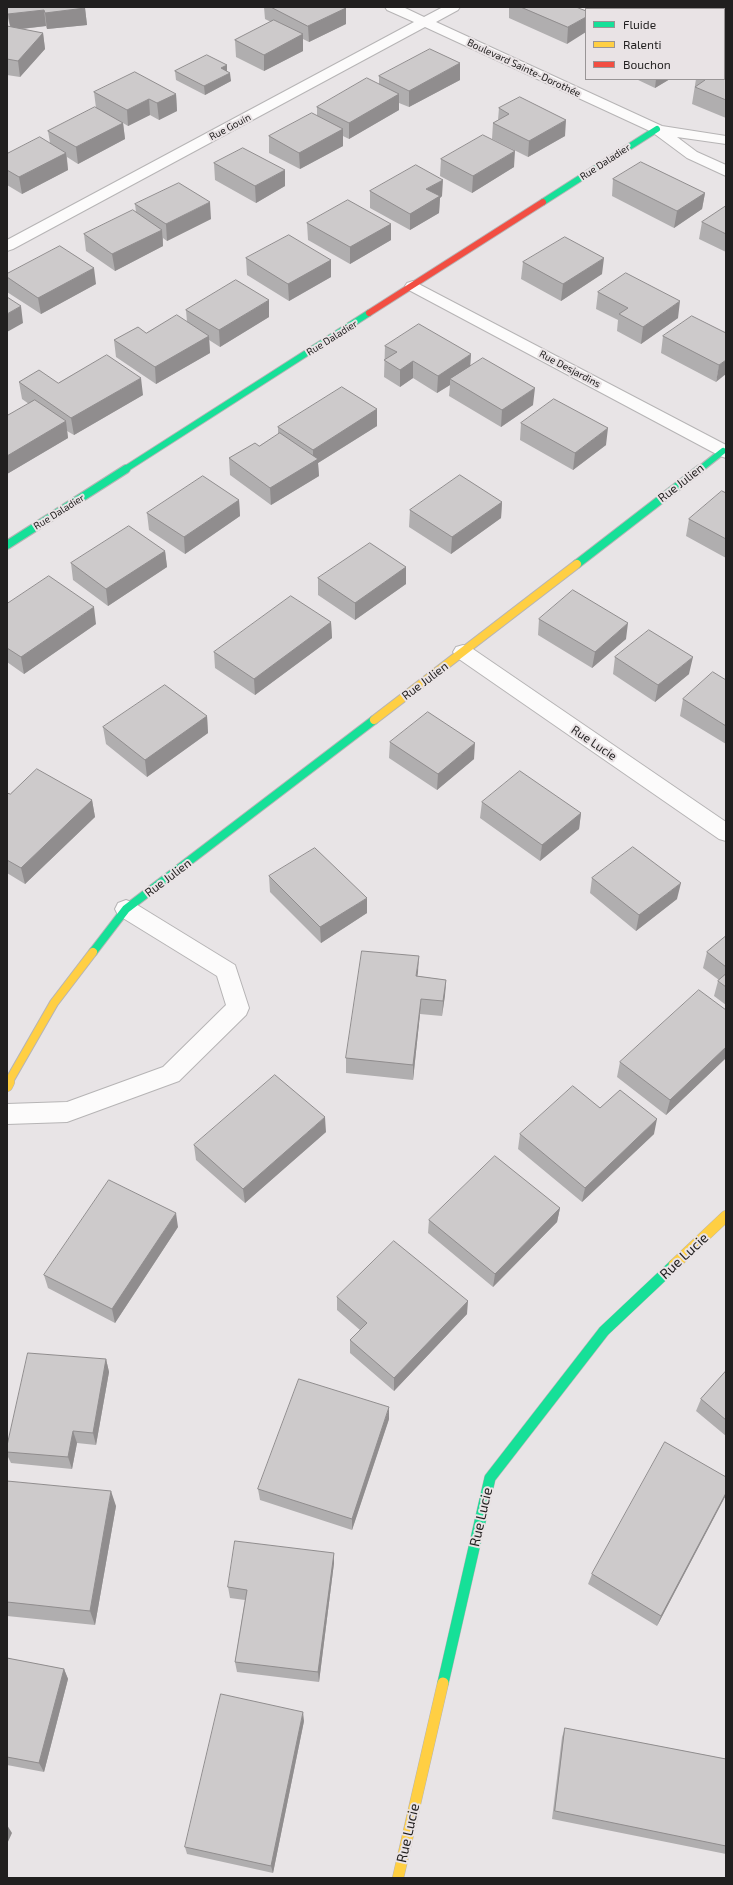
<!DOCTYPE html>
<html>
<head>
<meta charset="utf-8">
<style>
	body { margin:0 }
	#map { position:relative; width:733px; height:1885px; overflow:hidden; background:#e8e4e6; font-family:"Exo 2",sans-serif }
	canvas { display:block }
	.frame { position:absolute; inset:0; border:8px solid #211f1f; pointer-events:none }
	.legend { position:absolute; left:585px; top:8px; width:140px; height:72px; box-sizing:border-box; background:#e9e3e5; border:1px solid #999596; margin:0; padding:5px 7px; list-style:none; font-size:12px; color:#211f1f }
	.legend li { display:flex; align-items:center; gap:8px; height:20px }
	.legend b { width:20px; border:1px solid #999596 }
</style>
</head>
<body>
<div id="map">
<canvas width="733" height="1885"></canvas>
<div class="frame"></div>
<ul class="legend">
<li><b style="height:5px;background:#16e098"></b>Fluide</li>
<li><b style="height:5px;background:#ffcf43"></b>Ralenti</li>
<li><b style="height:5px;background:#f24e42"></b>Bouchon</li>
</ul>
</div>
<script>
const context = document.querySelector('canvas').getContext('2d');
context.lineJoin = 'round';
function stroke(path, color, width, dash) {
  context.strokeStyle = color;
  context.lineWidth = width;
  context.lineCap = dash ? 'butt' : 'round';
  context.setLineDash(dash || []);
  context.stroke(path);
}
function fill(path, color) {
  context.fillStyle = color;
  context.fill(path, 'evenodd');
}
function label(font, color, halo, rows, align = 'center') {
  context.font = font + ' "Exo 2",sans-serif';
  context.lineWidth = 4;
  context.setLineDash([]);
  context.textBaseline = 'middle';
  context.strokeStyle = halo;
  context.fillStyle = color;
  for (const [text, x, y, turn = 0] of rows) {
    context.save();
    context.translate(x, y);
    context.rotate((+turn || 0) * Math.PI / 180);
    context.textAlign = isNaN(turn) ? turn : align;
    if (halo) context.strokeText(text, 0, 0);
    context.fillText(text, 0, 0);
    context.restore();
  }
}
const street = new Path2D(`
	M385,7H403L424,17L443,7H460L458,10L436,22L662,126L726,136V144L677,137L697,152L726,165V176L687,158L652,132L425,27L13,249L7,251V240L414,22L387,10Z
	M413,281L726,445V458L720,456L407,289L405,286L407,283Z
	M463,645L470,647L726,822V841L719,839L456,657L453,652L456,647Z
	M126,900L134,903L235,965L249,1008L246,1015L179,1081L67,1122L7,1124V1104L67,1102L163,1067L226,1005L217,976L118,915L115,909L118,903Z`);
const fastFar2 = new Path2D(`
	M543,202L657,129
	M124,470L369,313
	M699,470L723,451`);
const fastFar1 = new Path2D(`
	M7,545L126,469
	M577,564L700,469
	M93,952L126,909L374,720`);
const fast = new Path2D(`
	M443,1683L490,1478L604,1331L674,1265`);
const slowFar1 = new Path2D(`
	M374,720L577,564
	M8,1083L54,1003L93,952`);
const slow = new Path2D(`
	M7,1086L9,1082
	M674,1265L726,1216
	M398,1878L443,1683`);
const jam = new Path2D(`
	M369,313L543,202`);
stroke(street, '#b6b4b5', 2);
stroke(fastFar2, '#b6b4b5', 8);
stroke(fastFar1, '#b6b4b5', 10);
stroke(fast, '#b6b4b5', 12);
stroke(slowFar1, '#b6b4b5', 10);
stroke(slow, '#b6b4b5', 12);
stroke(jam, '#b6b4b5', 8);
fill(street, '#fcfbfb');
stroke(fastFar2, '#16e098', 6);
stroke(fastFar1, '#16e098', 8);
stroke(fast, '#16e098', 11);
stroke(slowFar1, '#ffcf43', 8);
stroke(slow, '#ffcf43', 11);
stroke(jam, '#f24e42', 6);
fill(new Path2D(`
	M7,7L85,8L87,25L47,29L46,26L22,29L43,33L45,49L20,77L7,75V26L10,27L7,14Z
	M264,7H343L346,8V24L309,42L303,39V51L264,71L236,57L235,40L271,22L265,19Z
	M509,7H576L567,44L509,18Z
	M227,65V71L231,81L205,95L176,80L175,71Z
	M726,72V118L692,104L696,79H724Z
	M379,76L460,80L409,107L399,103V110L349,139L343,136V146L300,169L269,153V136L317,116V107L379,84Z
	M636,79H670L655,88Z
	M94,92L176,94L177,111L159,120L150,115L128,126L123,123L125,139L78,164L67,157L68,170L22,194L7,185V154L50,143L48,131L96,108Z
	M499,108L565,136L528,157L492,139L493,123L498,120Z
	M441,159L514,167L472,193L440,176Z
	M214,163L285,186L256,203L215,180Z
	M613,179L705,193L702,209L674,228L612,196Z
	M370,191L442,196L440,198L439,213L410,230L370,208Z
	M135,204L211,219L167,241L163,238V246L115,271L86,251L84,234L136,212Z
	M726,206V252L699,239L702,222Z
	M307,223L391,224V240L350,264L308,240Z
	M246,258L331,260V277L289,301L247,275Z
	M523,262L602,274L561,301L521,279Z
	M7,274L96,284L41,314L7,292Z
	M598,292L678,318L641,344L617,331L618,320L596,309Z
	M186,310L269,317L220,347L209,340L210,353L156,384L116,357L114,340L146,333L187,322Z
	M726,333L716,382L661,353L663,336Z
	M385,346L470,366L533,405L501,427L449,396L450,385L437,393L413,378L400,387L384,377Z
	M19,382L58,383L143,395L74,435L67,431L68,438L7,474V416L29,404L22,399Z
	M377,409V426L318,463L319,476L271,505L230,475L229,458L259,446L278,435V427Z
	M521,423L606,445L573,470L520,440Z
	M726,493V558L686,536L689,519Z
	M239,500L240,516L185,554L149,530L147,513Z
	M502,502L501,518L451,554L409,527L410,510Z
	M165,551L167,567L108,606L73,580L71,563Z
	M406,567V584L355,620L318,595V578Z
	M7,604L96,624L24,674L7,662Z
	M539,619L626,639L592,668L538,635Z
	M331,622L332,638L255,695L215,668L214,652Z
	M615,657L689,674L655,702L613,674Z
	M726,680V744L680,716L683,699Z
	M207,716L208,733L147,777L106,744L103,727Z
	M390,742L474,759L437,790L389,758Z
	M7,793L10,794L92,800L95,817L25,884L7,873Z
	M482,802L581,813L579,829L540,861L480,818Z
	M269,876L367,913L321,943L270,892Z
	M592,878L677,899L636,931L590,893Z
	M726,936V1005L714,996L718,981L719,980L703,968L707,952Z
	M418,972L417,976L446,980L445,995L442,1016L420,1014L413,1080L346,1073V1058Z
	M726,1010V1058L666,1115L617,1077L620,1062Z
	M600,1108L654,1134L582,1202L518,1149L520,1134Z
	M326,1132L245,1203L196,1160L194,1145Z
	M560,1208L557,1222L493,1287L428,1233L429,1220Z
	M178,1227L115,1323L48,1288L44,1275Z
	M337,1297L467,1314L394,1391L350,1353V1340L360,1330L337,1310Z
	M106,1359L109,1372L96,1445L77,1443L72,1469L11,1463L7,1455V1446Z
	M726,1371V1436L696,1411L701,1399Z
	M389,1419L352,1530L260,1500L258,1489Z
	M726,1477V1495L657,1626L588,1584L592,1574Z
	M7,1481L116,1506L95,1625L7,1616Z
	M334,1553V1563L319,1682L237,1672L235,1662L245,1600L230,1598L228,1587Z
	M7,1658L64,1669L68,1679L44,1772L7,1765Z
	M304,1721L273,1873L187,1854L185,1847Z
	M565,1728L726,1759V1854L552,1819L562,1737Z`), '#b0aeaf');
fill(new Path2D(`
	M85,8L87,25L47,29L45,13Z
	M346,8V24L309,42L308,26Z
	M44,10L46,26L11,30L8,14Z
	M586,17V32L567,44L568,27Z
	M43,33L45,49L20,77L18,61Z
	M303,34V51L264,71V55Z
	M460,63V80L409,107V91Z
	M227,65V74L221,68Z
	M230,73L231,81L205,95L204,86Z
	M656,79H670L655,88Z
	M176,94L177,111L159,120L157,103Z
	M399,94V110L349,139V123Z
	M149,99L150,115L128,126L127,110Z
	M566,120L565,136L528,157L529,141Z
	M123,123L125,139L78,164L76,147Z
	M343,129V146L300,169L299,153Z
	M515,151L514,167L472,193L473,176Z
	M66,153L68,170L22,194L19,177Z
	M285,170V186L256,203L255,186Z
	M443,180L442,196L440,198L439,213L410,230V214L426,189Z
	M705,193L702,209L674,228L677,211Z
	M210,202L211,219L167,241L166,224Z
	M391,224V240L350,264V247Z
	M162,230L163,246L115,271L112,254Z
	M604,258L602,274L561,301L563,284Z
	M331,260V277L289,301L288,284Z
	M94,268L96,284L41,314L38,298Z
	M269,300V317L220,347L219,330Z
	M680,301L678,318L641,344L643,327Z
	M21,306L23,323L7,332V314Z
	M209,336L210,353L156,384L155,367Z
	M471,354L470,371L450,379V385L437,393L438,376Z
	M726,360V374L716,382L719,365Z
	M413,361V378L400,387V370Z
	M141,378L143,395L74,435L71,418Z
	M535,388L533,405L501,427L502,410Z
	M377,409V426L318,463L319,476L271,505L270,488L313,462V450Z
	M66,421L68,438L7,474V456Z
	M608,428L606,445L573,470L575,453Z
	M239,500L240,516L185,554L184,537Z
	M502,502L501,518L451,554L452,537Z
	M165,551L167,567L108,606L106,589Z
	M406,567V584L355,620V603Z
	M94,607L96,624L24,674L21,657Z
	M331,622L332,638L255,695L254,679Z
	M628,623L626,639L592,668L595,652Z
	M693,657L689,674L655,702L658,685Z
	M7,667L8,674L7,675Z
	M207,716L208,733L147,777L145,760Z
	M475,743L474,759L437,790L438,774Z
	M92,800L95,817L25,884L21,868Z
	M581,813L579,829L540,861L542,845Z
	M681,883L677,899L636,931L639,915Z
	M367,898V913L321,943L320,927Z
	M419,956L418,972L415,992L416,976Z
	M446,980L445,995L442,1016L443,1001Z
	M421,999L420,1014L413,1080V1065Z
	M726,1047V1058L666,1115L670,1100Z
	M325,1117L326,1132L245,1203L243,1189Z
	M657,1119L654,1134L582,1202L585,1188Z
	M560,1208L557,1222L493,1287L495,1274Z
	M176,1213L178,1227L115,1323L112,1309Z
	M468,1301L467,1314L394,1391V1378Z
	M106,1359L109,1372L96,1445L93,1433Z
	M389,1407V1419L352,1530V1519Z
	M73,1431L77,1443L72,1469L68,1457Z
	M111,1491L116,1506L95,1625L90,1611Z
	M726,1493V1495L657,1626L661,1616Z
	M334,1553V1563L319,1682L318,1672Z
	M64,1669L68,1679L44,1772L39,1763Z
	M303,1712L304,1721L273,1873L271,1866Z
	M7,1825L12,1833L7,1844Z`), '#908d8e');
const building = new Path2D(`
	M7,7H84L85,8L45,13L44,10L8,14Z
	M271,7H343L346,8L308,26Z
	M521,7H576L586,11V17L568,27Z
	M274,20L303,34L264,55L235,40Z
	M7,26L43,33L18,61L7,59Z
	M430,49L460,63L409,91L379,76Z
	M207,55L227,65L221,68L230,73L204,86L175,71Z
	M135,72L176,94L157,103L149,99L127,110L94,92Z
	M724,72H726V100L695,87L705,80L702,79H724Z
	M367,78L399,94L349,123L317,107Z
	M520,97L566,120L529,141L493,123L509,114L499,108Z
	M95,107L123,123L76,147L48,131Z
	M312,113L343,129L299,153L269,136Z
	M483,135L515,151L473,176L441,159Z
	M40,137L66,153L19,177L7,170V154Z
	M243,148L285,170L255,186L214,163Z
	M641,162L705,193L677,211L613,179Z
	M416,165L443,180L426,189L440,196L410,214L370,191Z
	M179,183L210,202L166,224L135,204Z
	M348,200L391,224L350,247L307,223Z
	M726,206V234L702,222Z
	M133,210L162,230L112,254L84,234Z
	M289,235L331,260L288,284L246,258Z
	M565,237L604,258L563,284L523,262Z
	M60,246L94,268L38,298L7,277V274Z
	M626,273L680,301L643,327L619,314L628,308L598,292Z
	M236,280L269,300L219,330L186,310Z
	M7,297L21,306L7,314Z
	M177,315L209,336L155,367L114,340L138,327L146,333Z
	M692,316L726,333V360L719,365L663,336Z
	M419,324L471,354L438,376L413,361L400,370L384,360L397,352L385,346Z
	M107,355L141,378L71,418L19,382L39,370L58,383Z
	M483,358L535,388L502,410L450,379Z
	M342,387L377,409L313,450L278,427Z
	M554,399L608,428L575,453L521,423Z
	M35,400L66,421L7,456V416Z
	M280,433L318,459L270,488L229,458L255,443L259,446Z
	M460,475L502,502L452,537L410,510Z
	M203,476L239,500L184,537L147,513Z
	M722,491L726,493V539L689,519Z
	M129,526L165,551L106,589L71,563Z
	M370,543L406,567L355,603L318,578Z
	M49,576L94,607L21,657L7,648V604Z
	M573,590L628,623L595,652L539,619Z
	M291,596L331,622L254,679L214,652Z
	M649,630L693,657L658,685L615,657Z
	M713,672L726,680V726L683,699Z
	M165,685L207,716L145,760L103,727Z
	M428,712L475,743L438,774L390,742Z
	M37,769L92,800L21,868L7,860V793L10,794Z
	M520,771L581,813L542,845L482,802Z
	M633,847L681,883L639,915L592,878Z
	M315,848L367,898L320,927L269,876Z
	M726,936V967L707,952Z
	M362,951L419,956L416,976L446,980L443,1001L421,999L413,1065L346,1058Z
	M726,974V987L718,981Z
	M699,990L726,1010V1047L670,1100L620,1062Z
	M275,1075L325,1117L243,1189L194,1145Z
	M573,1086L600,1108L620,1090L657,1119L585,1188L520,1134Z
	M495,1156L560,1208L495,1274L429,1220Z
	M109,1180L176,1213L112,1309L44,1275Z
	M394,1241L468,1301L394,1378L350,1340L367,1323L337,1297Z
	M28,1353L106,1359L93,1433L73,1431L68,1457L7,1452V1446Z
	M726,1371V1420L701,1399Z
	M299,1379L389,1407L352,1519L258,1489Z
	M665,1442L726,1477V1493L661,1616L592,1574Z
	M7,1481L111,1491L90,1611L7,1602Z
	M235,1541L334,1553L318,1672L235,1662L247,1590L228,1587Z
	M7,1658L64,1669L39,1763L7,1757Z
	M221,1694L303,1712L271,1866L185,1847Z
	M565,1728L726,1759V1846L555,1811Z`);
fill(building, '#cdcacb');
stroke(building, '#908d8e', 1);
label('10px', '#211f1f', '#e9e3e5', [
	["Boulevard Sainte-Dorothée",524,68,25],
	["Rue Gouin",230,127,-28],
	["Rue Daladier",605,162,-33],
	["Rue Daladier",332,338,-32],
	["Rue Desjardins",570,369,28],
	["Rue Daladier",59,512,-32]
]);
label('12px', '#211f1f', '#e9e3e5', [
	["Rue Julien",681,483,-38],
	["Rue Julien",425,681,-37],
	["Rue Lucie",594,743,34],
	["Rue Julien",168,878,-37]
]);
label('14px', '#211f1f', '#e9e3e5', [
	["Rue Lucie",684,1256,-43],
	["Rue Lucie",481,1517,-77],
	["Rue Lucie",408,1833,-77]
]);
</script>
</body>
</html>
